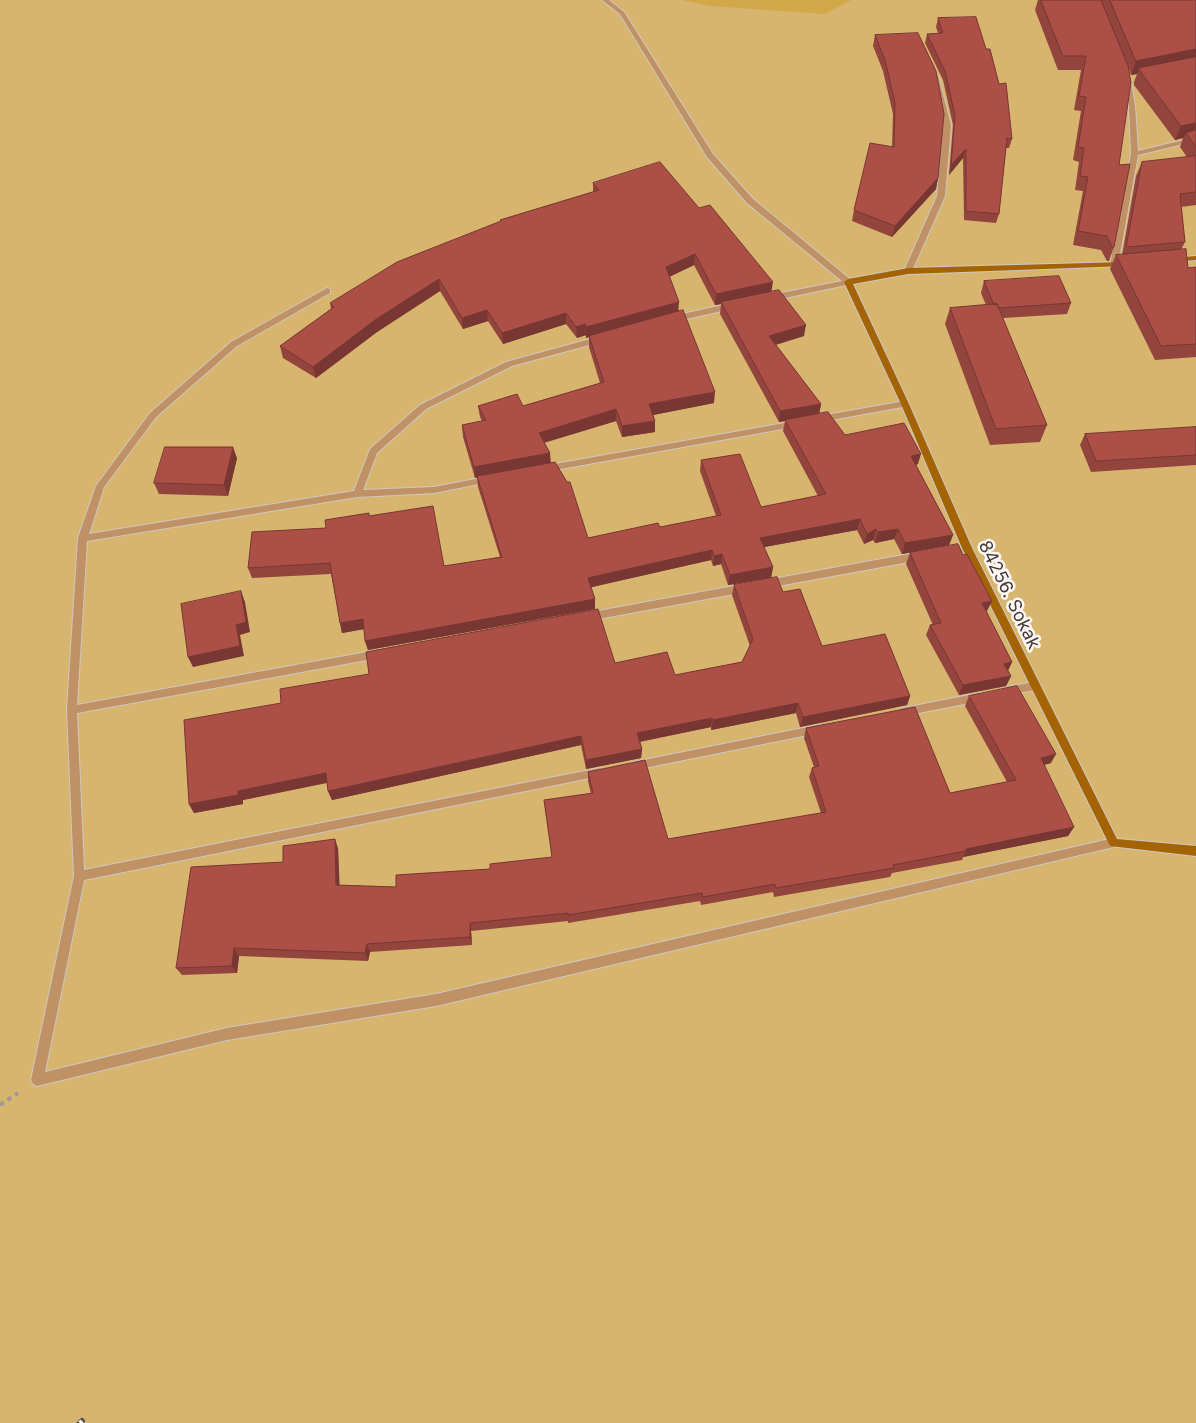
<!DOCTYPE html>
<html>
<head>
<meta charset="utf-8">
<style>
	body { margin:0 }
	canvas { display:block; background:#f3eae5 }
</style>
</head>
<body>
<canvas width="1196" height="1423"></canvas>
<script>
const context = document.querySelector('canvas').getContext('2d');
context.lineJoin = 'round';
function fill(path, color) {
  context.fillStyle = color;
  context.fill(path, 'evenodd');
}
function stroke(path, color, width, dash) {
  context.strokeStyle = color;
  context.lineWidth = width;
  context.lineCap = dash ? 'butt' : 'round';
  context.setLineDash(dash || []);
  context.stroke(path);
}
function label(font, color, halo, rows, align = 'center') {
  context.font = font + ' Inter,sans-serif';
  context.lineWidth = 5;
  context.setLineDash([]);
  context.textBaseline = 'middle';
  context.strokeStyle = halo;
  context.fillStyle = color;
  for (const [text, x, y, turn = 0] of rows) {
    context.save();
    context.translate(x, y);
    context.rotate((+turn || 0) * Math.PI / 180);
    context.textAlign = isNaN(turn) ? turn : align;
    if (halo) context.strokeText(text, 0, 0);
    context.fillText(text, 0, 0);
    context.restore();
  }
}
fill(new Path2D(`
	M0,0H1196V1423H0Z`), '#d7b56e');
fill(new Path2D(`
	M682,0H851L825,14L710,6Z`), '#d2a848');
const street = new Path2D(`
	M602,0H609L624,12L713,154L753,199L851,280V284L771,301L768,300L767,298L771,295L842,281L747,203L707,157L620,14Z
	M935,74L938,76L951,125L945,196L912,271L908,274L904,271L937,196L943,125L932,76Z
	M1127,75L1130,77L1135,106L1138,151L1196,137V141L1138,155L1118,265L1114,267L1110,265L1131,154L1129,106L1124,77Z
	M327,288L330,289V293L237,346L156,417L104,487L89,534L354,491L370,449L420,405L506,362L601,336L605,339L604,341L512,366L426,409L377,453L363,490L434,487L491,476L494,477L495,479L494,481L434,493L357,497L87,541L77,705L378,650L381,651L383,654L381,657L378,658L77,713L84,870L600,768L604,769L605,772L604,775L600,776L84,880L45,1072L227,1028L436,994L1114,838L1118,840L1119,843L1118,846L436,1006L227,1040L37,1086L33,1084L31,1080L74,876L67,710L78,538L96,486L150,413L231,342Z
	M732,303L736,306L735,308L673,322L669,319L673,316Z
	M905,401L908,402V406L820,422L816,419L820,416Z
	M796,421L800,424L799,426L544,472L540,469L544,466Z
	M920,552L925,556L920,560L767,588L762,584L767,580Z
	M745,584L750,588L745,592L587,621L582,617L587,613Z
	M1035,682L1038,683L1040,686L1038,689L1035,690L1006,695L1003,694L1001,691L1003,688L1006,687Z
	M980,693L984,694L985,697L984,700L980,701L903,716L899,715L898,712L899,709L903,708Z
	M818,725L822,726L823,729L822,732L818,733L634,770L630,769L629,766L630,763L634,762Z`);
const secondary = new Path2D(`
	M1196,256V260L1173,262L1169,260L1173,258Z
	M1124,262H1127V266L908,274L853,284L909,404L972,548L1117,839L1196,846V856L1110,846L962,548L901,404L844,282L848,279L908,268Z`);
stroke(street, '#cfc7c2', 2);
stroke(secondary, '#cfc7c2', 2);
stroke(new Path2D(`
	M0,1105L18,1093`), '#a09996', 4, [4.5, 4.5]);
fill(street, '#bf9164');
fill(secondary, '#a56404');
const rail = new Path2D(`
	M80,1423L82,1421`);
stroke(rail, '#5a5552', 6);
stroke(rail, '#fff7f4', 4.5, [14]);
fill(new Path2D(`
	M1038,0H1196V205L1181,207L1185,242L1181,250L1188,268L1196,267V357L1155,360L1110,269L1116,255H1122L1136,176L1142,162L1187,157L1180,147L1183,138L1175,140L1134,85V82L1137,74L1131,75L1129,69L1119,165L1114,247L1109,261H1107L1101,250L1073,245L1083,191L1075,190L1079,162L1073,160L1081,111L1074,110L1081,70H1058L1035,10Z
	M938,18L1012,139L1009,148H1006L999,214L996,223L964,220L963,158L949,175L953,125L943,80L925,43L927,34L938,33L936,27Z
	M875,35L938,178L936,189L892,237L852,221L854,210L892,147L893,114L883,71L873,46Z
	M593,183L771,292L804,336L776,345L821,404L819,414L845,435L918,464L916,465L953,535L949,545L902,554L894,539L875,543L873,540L864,544L857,530L764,547L773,567L771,578L728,585L721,564L713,566L711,560L591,587L595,599V609L368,650L365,641L364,629L342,633L331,574L252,578L248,568L326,528L369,516L444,566L500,557L478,487L477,477L475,478L463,437L462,425L482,421L480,417L478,406H523L600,383L589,347V337L586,338V335L577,338L566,324L503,344L488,321L463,329L440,291L377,332L316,378L283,358L280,346L331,309L330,303L500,222V220L593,192ZM694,265L715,305L721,304L720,314L779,422L785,421L783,431L818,496L761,507L701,460L700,471L716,516L660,527L588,538L550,463V453L544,443L616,421L622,437L655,432L653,415L714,403L679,311L669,277Z
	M984,281L1071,303L1067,314L1003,318L1047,425L1040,442L990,445L945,324L950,308L986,305L981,293Z
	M1196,427V465L1091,472L1080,445L1085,434Z
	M237,458L228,496L159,494L154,483Z
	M910,553L987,611L986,612L1012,662L1008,671L1011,676L1006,686L959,695L926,635L930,625H933L906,564Z
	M734,585L783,592L822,646L910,696L907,705L800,727L796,713L711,730V727L640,742L642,749L641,758L586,769L581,745L332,800L328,791L327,783L243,800V804L194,813L189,804L615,663L675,675L742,662L750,646L732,595Z
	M969,696L1051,763L1044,765L1074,827L1068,836L963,857L962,860L892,873L890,877L774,897L773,892L701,905L700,901L568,923V921L471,931L472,945L370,952L368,961L239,956L237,973L182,975L176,968L283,862L338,848L339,885L396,887L552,857L544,800L591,794L588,781V772L668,839L821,813L809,777L812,768L814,767L804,738L806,728L950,793L1007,782L965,706Z`), '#93443d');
fill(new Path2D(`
	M1196,49V61L1139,68L1137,74L1131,75L1136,61Z
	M1196,123V134L1186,133L1183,138L1175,140L1181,126Z
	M966,149L963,158L949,175L951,165Z
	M938,178L936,189L892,237L895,226Z
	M695,254L694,265L665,279L666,267Z
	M439,279L440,291L377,332L316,378L313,367L375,320Z
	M773,282L771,294L721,302V304L715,305L716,294Z
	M679,302L678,313L586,338V327Z
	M487,310L488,321L463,329L462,318Z
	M566,313V324L503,344L502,333Z
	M585,324L586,335L577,338L576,327Z
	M806,325L804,336L767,347L769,336Z
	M715,392L714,403L648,416L649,404Z
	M821,404L819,415L779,422L780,411Z
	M616,409V421L539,444V433Z
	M655,421V432L622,437V426Z
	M233,447L237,458L228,496L224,485Z
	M550,453L551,464L475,478L474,467Z
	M921,454L918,464L908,466L911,456Z
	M860,519L857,530L759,548L760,538Z
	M876,529L873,540L864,544L867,534Z
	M898,529L894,539L875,543L878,532Z
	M953,535L949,545L902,554L905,543Z
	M712,550L711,560L588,588V578Z
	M722,554L721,564L713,566L714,556Z
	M773,567L771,578L728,585L730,575Z
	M241,591L245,602L250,632L240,635L244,656L193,667L188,657Z
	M595,599V609L368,650L365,641Z
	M992,601L987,611L977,613L982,603Z
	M363,619L365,629L342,633L340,623Z
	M1012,662L1007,672L1004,664Z
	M1011,676L1006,686L959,695L963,685Z
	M910,696L907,705L800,727L803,717Z
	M798,703L796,713L711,730L713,720Z
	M712,718L711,727L637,742V733Z
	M581,736V745L332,800L328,791Z
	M642,749L641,758L586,769V760Z
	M1056,754L1051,763L1036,767L1041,758Z
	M326,773L330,782L243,800V804L194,813L189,804L238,791Z
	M1074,827L1068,836L963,857L966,851V849Z
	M335,839L338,848L340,894L336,885Z
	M470,923L471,931L472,945L470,937Z
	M367,944L370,952L368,961L365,953Z
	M234,948L239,956L237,973L232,966Z`), '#783732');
const building = new Path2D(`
	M1041,0H1101L1128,66L1131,82L1119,165L1130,164L1114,247H1112L1107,236L1078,231L1088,177L1080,176L1084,148L1078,147L1086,97L1079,96L1086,56H1063Z
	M1110,0H1196V49L1136,61Z
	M976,17L986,49H990L999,84L1006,83L1012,139L1007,138L999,214L966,211V149L951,165L955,115L945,71L927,34L943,33L938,18Z
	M918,33L936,71L944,114L938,178L895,226L854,210L870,143L894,147L895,103L885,60L875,35Z
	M1196,57V123L1181,126L1140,71L1139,68Z
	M1196,130V147L1186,133Z
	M1196,156V192L1180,194L1185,242L1126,247L1142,162Z
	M660,162L699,208L710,205L773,282L716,294L695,254L666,267L679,302L586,327L585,324L576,327L566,313L502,333L487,310L462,318L439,279L375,320L313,367L280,346L334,307L330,303L397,262L501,221L500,220L599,190L593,183Z
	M1186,249L1188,268L1196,267V344L1161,346L1116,255Z
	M1059,276L1071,303L999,308L997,304L994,305L984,281Z
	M779,290L806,325L769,336L821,404L780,411L721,302Z
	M997,304L1047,425L996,429L950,308Z
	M683,310L715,392L649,404L655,421L622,426L616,409L539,433L550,453L474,467L462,425L486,420L478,406L517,394L523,406L604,382L589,336Z
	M828,412L845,435L904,423L921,454L911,456L953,535L905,543L898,529L878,532L876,529L867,534L860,519L760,538L773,567L730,575L722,554L714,556L712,550L588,578L595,599L365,641L363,619L340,623L330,563L248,568L252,532L326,528L325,520L369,513V516L433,506L444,566L502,557L477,476L555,462L567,482H570L588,538L658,523L660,527L721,515L701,460L740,454L761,507L826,494L785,420Z
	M1196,427V455L1096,461L1085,434Z
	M165,447H233L224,485L154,483Z
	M958,544L963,555L967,554L992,601L982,603L1012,662L1004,664L1011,676L963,685L930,625L941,623L910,553Z
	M777,577L783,592L800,589L822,646L885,634L910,696L803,717L798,703L713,720L712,718L637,733L642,749L586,760L581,736L328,791L326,773L238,791V795L189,804L184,720L281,703L280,689L369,674L366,652L598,609L615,663L667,652L675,675L742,662L753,639L734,585Z
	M241,591L246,622L236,625L240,646L188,657L181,604Z
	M1017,686L1056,754L1041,758L1074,827L966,849V851L893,865L894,868L776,888L775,884L703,897L702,893L568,915V913L470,923V937L367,944L365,953L234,948L232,966L176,968L191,867L283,862V846L335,839L336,885L396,887V875L490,869V864L552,857L544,800L593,793L588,772L645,760L668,839L826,812L812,768L819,766L806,728L915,707L950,793L1016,780L969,696Z`);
fill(building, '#ab4f47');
stroke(building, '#783732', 1);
label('18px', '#3e3a38', '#fff7f4', [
	["84256. Sokak",1009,595,64]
]);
</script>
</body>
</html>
